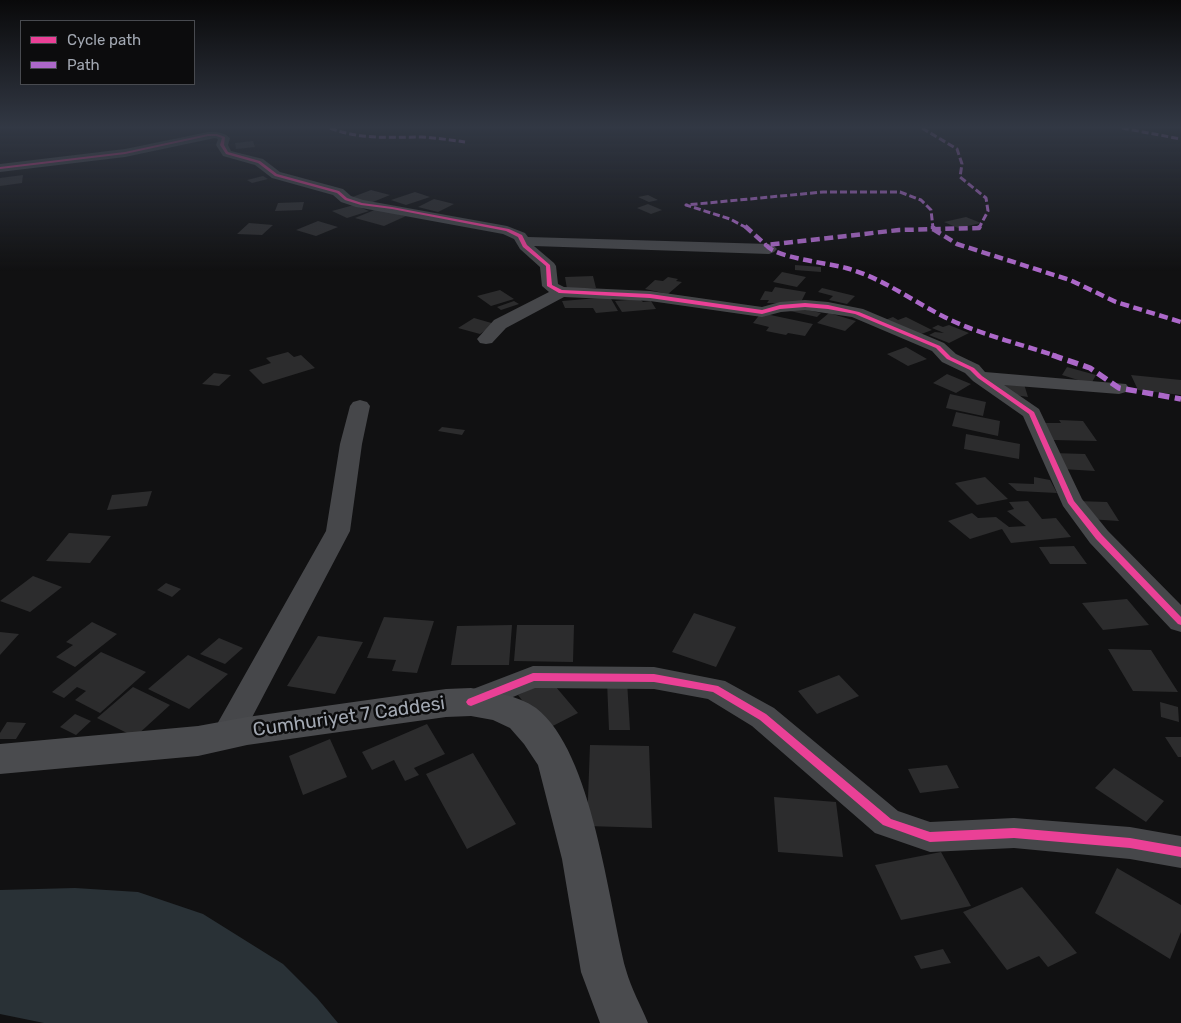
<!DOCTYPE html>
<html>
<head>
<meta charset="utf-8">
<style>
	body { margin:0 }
	#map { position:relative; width:1181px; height:1023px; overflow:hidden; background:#111112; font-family:Rubik,sans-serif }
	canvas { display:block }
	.legend { position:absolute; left:20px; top:20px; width:175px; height:65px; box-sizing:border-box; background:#0c0c0d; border:1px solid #484a4f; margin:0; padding:6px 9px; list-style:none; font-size:15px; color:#a2a8b2 }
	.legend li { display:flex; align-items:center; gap:10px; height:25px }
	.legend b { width:25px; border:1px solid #484a4f }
</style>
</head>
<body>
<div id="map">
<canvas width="1181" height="1023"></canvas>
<ul class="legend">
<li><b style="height:6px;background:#ea4096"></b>Cycle path</li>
<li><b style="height:6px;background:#ac68c9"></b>Path</li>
</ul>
</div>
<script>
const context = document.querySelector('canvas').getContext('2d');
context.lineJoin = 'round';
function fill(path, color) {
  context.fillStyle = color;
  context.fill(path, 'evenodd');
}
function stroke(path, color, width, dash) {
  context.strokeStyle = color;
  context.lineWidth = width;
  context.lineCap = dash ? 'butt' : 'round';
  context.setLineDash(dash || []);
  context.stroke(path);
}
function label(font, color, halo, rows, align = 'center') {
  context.font = font + ' Rubik,sans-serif';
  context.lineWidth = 5;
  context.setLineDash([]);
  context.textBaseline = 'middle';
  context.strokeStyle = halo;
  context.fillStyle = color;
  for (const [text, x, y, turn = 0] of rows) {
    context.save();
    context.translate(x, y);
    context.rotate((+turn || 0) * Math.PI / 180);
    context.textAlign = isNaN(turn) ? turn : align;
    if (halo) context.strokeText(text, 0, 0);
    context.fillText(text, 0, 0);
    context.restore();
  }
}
fill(new Path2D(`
	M75,888L138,892L203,914L283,964L317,998L338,1023H44L0,1014V890Z`), '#293136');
fill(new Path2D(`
	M253,141L255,147L236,149L235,143Z
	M23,175L22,183L0,186V178Z
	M263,176L268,179L252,183L247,180Z
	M371,190L390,195L368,204L350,198Z
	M415,192L430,197L406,205L391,200Z
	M648,195L658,200L649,202L638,197Z
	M434,199L454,204L438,212L418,207Z
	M304,202L302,210L275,211L278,203Z
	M648,204L662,210L651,214L637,208Z
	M354,205L369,211L347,218L332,211Z
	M377,209L406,216L384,226L355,218Z
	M966,217L981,223L958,228L944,222Z
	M318,221L338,227L316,236L296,230Z
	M249,223L273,225L262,235L237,234Z
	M795,265L821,267V272L795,270Z
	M782,272L806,277L797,287L773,282Z
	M593,276L596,288L567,289L565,277Z
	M668,277L678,279L676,281L682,282L668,294L645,289L655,280L663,281Z
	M775,287L806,292L800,304L767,303L769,300H760L765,291L772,292Z
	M822,288L855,296L847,304L829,300L833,296L818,292Z
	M500,290L514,299L491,306L477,296Z
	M610,297L618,311L596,313L593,308H565L562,301Z
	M640,299L643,302L651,301L656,309L622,312L615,301Z
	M514,301L519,304L501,310L497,307Z
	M794,307L821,313L817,317L790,311Z
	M761,313L813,324L805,336L788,333L786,335L766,331L769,327L753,323Z
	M829,313L856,321L845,331L817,323Z
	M893,317L898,320L906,317L932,330L916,336L885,320Z
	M474,318L495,324L480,334L458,328Z
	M938,325L943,327L949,325L969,333L949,343L929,335L935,332L944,333L932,328Z
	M906,347L927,359L908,366L887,354Z
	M288,352L294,357L301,355L315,368L263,384L249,370L271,363L266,358Z
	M1067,367L1096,375L1091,384L1062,375Z
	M214,373L231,375L219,386L202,384Z
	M947,374L971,384L956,393L933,383Z
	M1131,375L1181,380V395L1138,390Z
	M996,381L1024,384L1028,397L1008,394Z
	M950,394L986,402L983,416L946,408Z
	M956,412L1000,421L998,436L952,426Z
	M1059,420L1083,421L1097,441L1053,440L1042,423H1061Z
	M442,427L465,430L462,435L438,431Z
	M966,434L1020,444L1019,459L964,449Z
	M1053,453L1085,454L1095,471L1062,469Z
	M985,477L1008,499L977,505L955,483Z
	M1034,477L1050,480L1057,493L1017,491L1008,483L1034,484Z
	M152,491L147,506L107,510L112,495Z
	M1028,501L1042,519L1056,518L1071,537L1011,543L1002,529L970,539L948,521L972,513L978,518L996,517L1009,527L1026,526L1007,511L1014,509L1009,502Z
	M1077,501L1107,502L1119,521L1088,519Z
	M69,533L111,536L90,563L46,561Z
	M1074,546L1087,564H1050L1039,547Z
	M33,576L62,587L30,612L0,601Z
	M166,583L181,589L172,597L157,590Z
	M1127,599L1149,625L1103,630L1082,603Z
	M694,613L736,627L716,667L672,652Z
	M384,617L434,621L417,673L392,671L396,660L367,658Z
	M92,622L117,634L75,667L56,657L73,645L66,642Z
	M512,625L509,665H451L457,626Z
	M517,625H574L573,662L514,661Z
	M0,632L19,634L0,655Z
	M318,636L363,642L335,694L287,686Z
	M219,638L243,648L225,664L200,654Z
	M1108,649L1151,650L1178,692L1133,691Z
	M101,652L146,672L100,713L75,700L86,691L77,687L64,698L52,692Z
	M188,655L228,674L189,709L148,689Z
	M839,675L859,696L817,714L798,691Z
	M550,680L578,713L545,730L518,695Z
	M607,681H627L630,730H609Z
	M133,687L170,705L135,737L97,718Z
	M1160,702L1178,707L1179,722L1161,717Z
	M75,714L91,721L76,735L60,727Z
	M7,722L26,723L16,739H0V733Z
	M427,724L445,754L414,768L419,775L405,781L394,760L372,770L362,752Z
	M1165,737H1181V757H1178Z
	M330,739L347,777L303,795L289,756Z
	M590,745L649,746L652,828L587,826Z
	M473,753L516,824L467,849L426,774Z
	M947,765L959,788L920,793L908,769Z
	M1114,768L1164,801L1146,822L1095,788Z
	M774,797L836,802L843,857L778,852Z
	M941,852L971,906L901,920L875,865Z
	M1117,868L1181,905V932L1170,959L1095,913Z
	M1022,887L1077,953L1048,967L1039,956L1007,970L963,912Z
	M943,949L951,963L921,969L914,956Z`), '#2c2c2d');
fill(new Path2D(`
	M208,132C216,132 224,132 230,138L228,145L231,151L263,159L280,172L343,189L351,196L363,200L507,226L525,233L528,237L769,244L774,246L777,249L774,252L769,254L534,246L554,263L556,266L558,284L564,287L650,291L762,307L780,302L805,300L828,302L863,309L944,343L956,354L979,365L985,372L1126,384L1129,388L1126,392L1119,394L1004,385L1039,409L1082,499L1108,531L1181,605V632L1171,629L1090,543L1063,506L1023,416L973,381L965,373L942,362L932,351L852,317L805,310L781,312L762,317L650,301L564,297L506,328L492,343L486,344L480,343L477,339L494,320L549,292L542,286L540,267L520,249L514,239L503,234L356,207L341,202L333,195L272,178L255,165L223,156L216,145L218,139L215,138L125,157L0,172V164L125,149Z
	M360,400L367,402L370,406L362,444L350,531L238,744L227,748L216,744L211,735L216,726L326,531L340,444L350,406L353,402Z
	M533,666L654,667L725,681L774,708L898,811L930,822L1014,818L1130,827L1181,836V868L1130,859L1014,848L930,852L875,833L752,726L708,699L654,689L535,688L471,714L460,710L456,702L460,694Z`), '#46474a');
fill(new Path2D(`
	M471,688C492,692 518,695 536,708C593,752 608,902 626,970C631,988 641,1006 648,1023H600L581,972L562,859L538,765L524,744L510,728L493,720L471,716L446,717L247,745L198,756L0,774V744L198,726L247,717L446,689Z`), '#4a4b4e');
stroke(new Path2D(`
	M330,128C361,140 390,137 422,137C437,138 451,140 465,142
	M922,128L957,149L962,164L960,177L986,198L988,211L979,228
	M1122,128L1181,139
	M747,228L730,219L686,205L823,192H900L921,200L931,210L933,228`), '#ac68c9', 3, [7, 3]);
stroke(new Path2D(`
	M745,226L766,245
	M933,226V229
	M980,226L979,228L899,230L766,245C776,258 828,263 846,268C886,279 917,305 955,322C987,336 1023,345 1056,356
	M933,229L957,244L1070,280L1116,302L1181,322`), '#ac68c9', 4.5, [9, 4.5]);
stroke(new Path2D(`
	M1052,355L1090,368L1119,388L1181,399`), '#ac68c9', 5.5, [11, 5.5]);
fill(new Path2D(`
	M208,134H217L225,137L224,145L228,152L260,161L277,174L339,191L347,198L362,203L392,207L509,229L522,235L527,245L550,265L552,285L562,290L650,294L762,310L780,305L805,303L828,305L859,312L940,346L951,357L974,368L982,376L1034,412L1074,501L1102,535L1181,617V625L1178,624L1096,539L1068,503L1029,414L978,378L970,370L947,359L936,348L855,314L828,309L805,307L780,309L762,314L650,298L559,293L547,286L546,266L523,247L518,237L506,231L392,209L361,205L345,200L337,193L275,176L258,163L226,154L220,145L222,138L216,136H208L125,154L0,169V167L125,152Z
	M533,673L654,674L718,686L766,714L891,819L930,832L1014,828L1130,838L1181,847V857L1130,848L1014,838L930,842L883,825L760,720L713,692L654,682L534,681L471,706L468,705L466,702L468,699Z`), '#ea4096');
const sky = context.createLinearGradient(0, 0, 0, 271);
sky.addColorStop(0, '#09090a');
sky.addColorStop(0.47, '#323844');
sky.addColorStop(1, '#32384400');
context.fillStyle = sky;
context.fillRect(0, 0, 1181, 271);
label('19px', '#a2a8b2', '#0c0c0d', [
	["Cumhuriyet 7 Caddesi",349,717,-8]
]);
</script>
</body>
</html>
